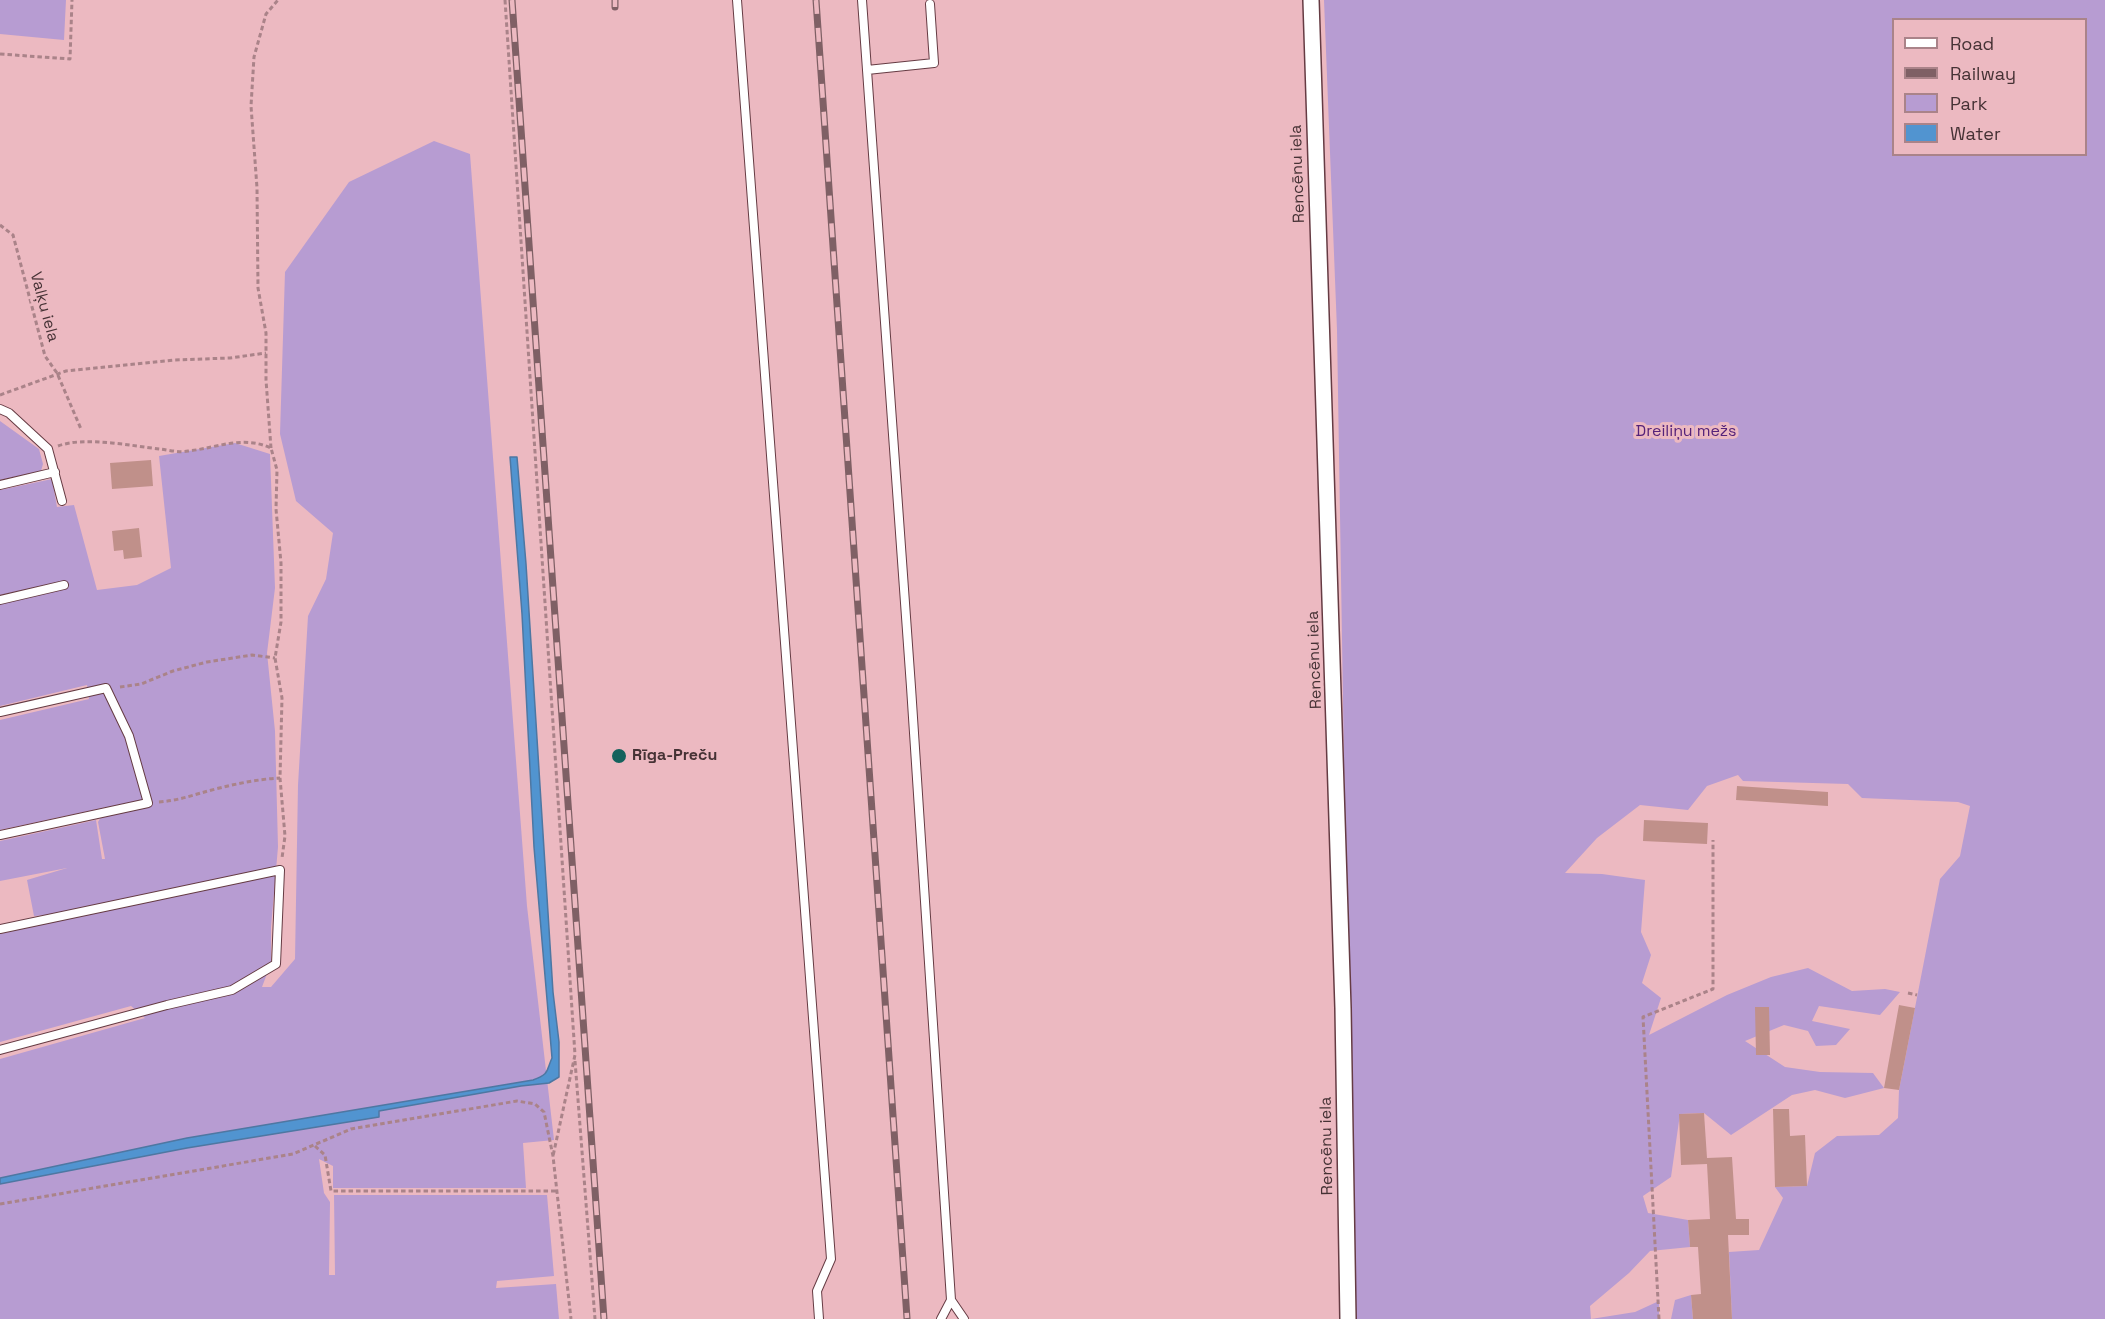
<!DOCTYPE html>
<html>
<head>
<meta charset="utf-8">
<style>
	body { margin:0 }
	#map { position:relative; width:2105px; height:1319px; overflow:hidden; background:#ecb9c1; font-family:"Space Grotesk",sans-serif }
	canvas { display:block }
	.legend { position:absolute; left:1892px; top:18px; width:195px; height:138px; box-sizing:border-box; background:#ecb9c1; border:2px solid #aa8389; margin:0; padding:8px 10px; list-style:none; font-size:18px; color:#463235 }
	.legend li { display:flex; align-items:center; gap:12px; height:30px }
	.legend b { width:30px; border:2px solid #aa8389 }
</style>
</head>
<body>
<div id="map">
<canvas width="2105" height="1319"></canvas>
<ul class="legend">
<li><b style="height:8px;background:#fff"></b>Road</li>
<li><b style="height:8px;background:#7f6065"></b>Railway</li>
<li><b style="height:16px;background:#b79cd2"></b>Park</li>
<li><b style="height:16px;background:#5194d0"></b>Water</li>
</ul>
</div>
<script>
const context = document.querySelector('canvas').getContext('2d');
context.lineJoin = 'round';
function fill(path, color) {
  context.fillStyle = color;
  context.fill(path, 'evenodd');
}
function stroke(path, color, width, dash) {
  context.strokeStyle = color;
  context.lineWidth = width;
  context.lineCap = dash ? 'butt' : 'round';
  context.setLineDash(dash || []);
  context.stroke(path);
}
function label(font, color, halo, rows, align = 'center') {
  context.font = font + ' "Space Grotesk",sans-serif';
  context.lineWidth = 6;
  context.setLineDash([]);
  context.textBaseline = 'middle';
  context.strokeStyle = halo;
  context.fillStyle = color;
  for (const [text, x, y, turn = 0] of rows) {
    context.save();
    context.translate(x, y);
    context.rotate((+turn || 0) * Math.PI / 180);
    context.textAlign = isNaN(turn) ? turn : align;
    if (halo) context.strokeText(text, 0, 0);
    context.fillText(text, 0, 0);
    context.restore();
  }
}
fill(new Path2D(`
	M0,0H66L64,40L0,34Z
	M1324,0H2105V1319H1732L1729,1252L1759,1250L1783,1198L1775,1187L1807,1186L1815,1153L1837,1136L1879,1135L1898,1118L1899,1090L1940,879L1960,856L1970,806L1958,802L1862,798L1848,784L1743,781L1738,775L1707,786L1688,810L1640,805L1597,838L1565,873L1602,874L1645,880L1641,932L1651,955L1642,983L1661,998L1649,1035L1727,995L1771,977L1808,968L1852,991L1885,989L1900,992L1880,1015L1819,1006L1812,1021L1850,1029L1836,1045L1816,1046L1808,1031L1784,1025L1745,1041L1785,1067L1820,1072L1873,1073L1884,1088L1845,1098L1815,1090L1792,1095L1731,1135L1704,1113L1680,1114L1671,1177L1643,1196L1648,1213L1688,1220L1690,1247L1650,1251L1629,1273L1590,1306L1591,1319L1635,1312L1659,1301V1319H1353L1337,330ZM1894,20H2086V154H1894Z
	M434,141L470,154L527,906L554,1140L523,1143L526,1188H333V1166L319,1159L324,1193L330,1202L329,1275H335L334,1195H547L554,1276L497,1281L496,1288L556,1284L559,1319H0V1059L145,1018L131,1006L0,1042V934L102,911L34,916L27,880L67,868L0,881V841L96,820L102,859H105L98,822L107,807L0,830V720L89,699L87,685L0,706V603L68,588L60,582L0,595V490L52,479L57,507L74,505L97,590L137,585L171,568L159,456L235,443L270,454L275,588L267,653L275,731L278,847L271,927V963L262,987H271L295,959L298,785L308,616L326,579L333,533L296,501L280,434L285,272L349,182Z
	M0,421L39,449L43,464L41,471L0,480Z
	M1691,1295L1693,1319H1671L1675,1300Z`), '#b79cd2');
const water = new Path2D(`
	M510,457H517L526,564L553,992L559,1042V1077L549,1083L521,1086L379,1111V1117L187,1148L0,1184V1178L187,1138L533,1080C550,1074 546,1071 552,1058L534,847L522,614Z`);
fill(water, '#5194d0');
stroke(water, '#4e77a2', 1.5);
fill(new Path2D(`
	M151,460L153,486L112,489L110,463Z
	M139,528L142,557L124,559L123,550L114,551L112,531Z
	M1737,786L1828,792V806L1736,800Z
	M1644,820L1708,823L1707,844L1643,841Z
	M1899,1005L1915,1008L1899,1090L1884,1088Z
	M1755,1007H1769L1770,1055H1756Z
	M1773,1109H1789L1790,1136L1805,1135L1807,1186L1775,1187Z
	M1704,1113L1707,1158L1732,1157L1736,1219H1749V1235H1728L1732,1319H1693L1691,1295L1701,1294L1698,1247H1690L1688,1220L1710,1219L1707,1164L1681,1165L1679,1114Z`), '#c0908a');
const service = new Path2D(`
	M737,0L831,1259L817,1291L819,1319
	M862,0L911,687L951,1300L964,1319
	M867,70L934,63L930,4
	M0,409L9,413L48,449L62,501
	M0,485L55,472
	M0,600L64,585
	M0,712L106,688L129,736L148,803L0,835
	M0,929L280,870L276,964L232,990L167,1005L0,1050
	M941,1319L951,1300`);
const minor = new Path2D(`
	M1311,0L1343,1008L1348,1319`);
stroke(service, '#653b43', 10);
stroke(minor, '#653b43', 18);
stroke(new Path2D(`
	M505,0L575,1055L553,1156
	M0,54L70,59L72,0
	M0,225L13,235L45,356L57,373L81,429
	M0,395L66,371L174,360L230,358L266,353
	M58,446C85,436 132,446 160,449C169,450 180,453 188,451C217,448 242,435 271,448L277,470L276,509L281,563V622L275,658L282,698L280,778L285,836L282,858
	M271,448L266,380V333L258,288L257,188L251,106L254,57L266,14L278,0
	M120,687L141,684L173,671L207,662L252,655L275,658
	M159,802C174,801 187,797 201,793C225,786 256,779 280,778
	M1908,993L1917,995
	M575,1061L595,1319
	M315,1146L325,1155L331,1191H557
	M0,1204L293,1154L351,1129L517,1101L535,1104L544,1112L553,1156L571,1319
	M1659,1319L1643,1017L1713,989V840`), '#aa8389', 3, [4.5, 3]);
stroke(service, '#fff', 8);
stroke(minor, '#fff', 15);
const rail = new Path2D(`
	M512,0L604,1319
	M615,0V7
	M816,0L907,1318`);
stroke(rail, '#7f6065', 7);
stroke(rail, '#ecb9c1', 4.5, [14]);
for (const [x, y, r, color] of [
	[619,756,8,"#14625d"]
]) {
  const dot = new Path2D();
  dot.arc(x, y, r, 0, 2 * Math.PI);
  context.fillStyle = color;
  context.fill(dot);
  stroke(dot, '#ecb9c1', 2);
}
label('16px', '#463235', '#ecb9c1', [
	["Rencēnu iela",1298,174,-92],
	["Valķu iela",44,307,75],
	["Rencēnu iela",1315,660,-92],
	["Rencēnu iela",1327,1146,-91]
]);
label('16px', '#552279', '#ecb9c1', [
	["Dreiliņu mežs",1686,432]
]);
label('bold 16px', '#463235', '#ecb9c1', [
	["Rīga-Preču",632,756]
], 'left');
</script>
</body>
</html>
